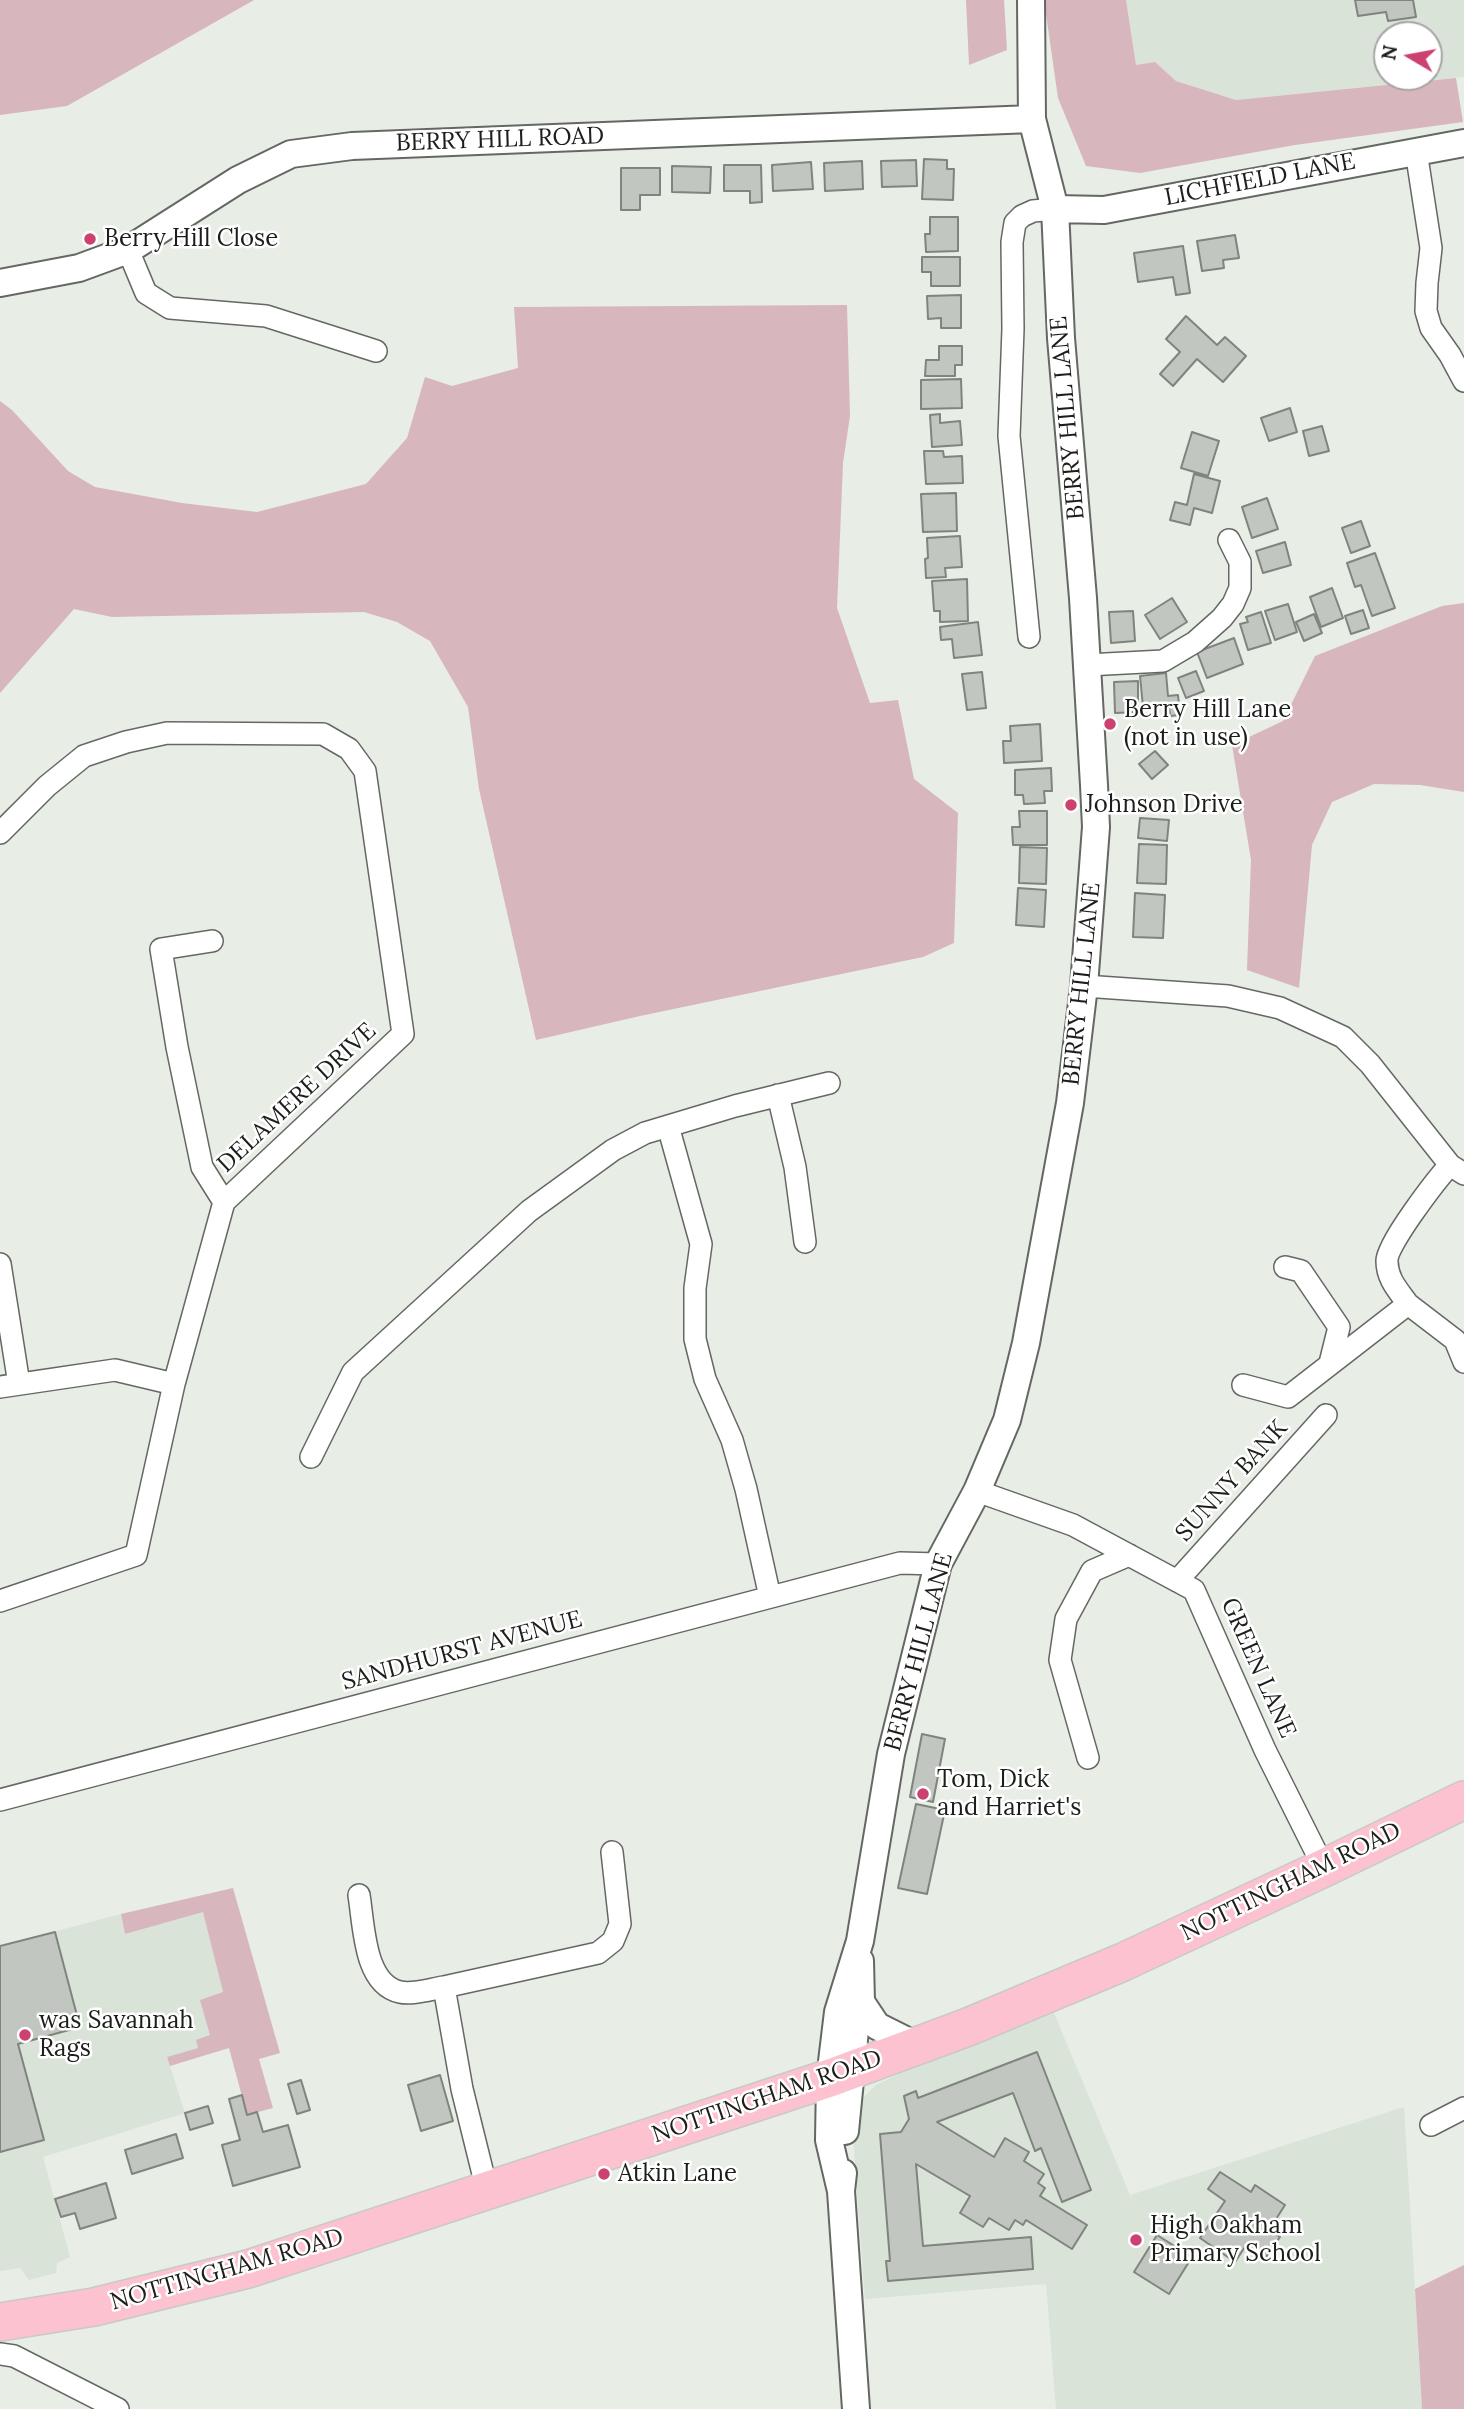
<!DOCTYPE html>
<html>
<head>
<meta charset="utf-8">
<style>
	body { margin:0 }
	#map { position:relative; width:1464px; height:2409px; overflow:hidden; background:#e8ede6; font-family:Lora,serif }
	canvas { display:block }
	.north { position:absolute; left:1373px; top:21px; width:70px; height:70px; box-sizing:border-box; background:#fff; border:2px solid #a4a5a4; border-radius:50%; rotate:280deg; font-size:19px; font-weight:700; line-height:28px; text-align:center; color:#1c1e1b }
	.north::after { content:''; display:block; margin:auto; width:24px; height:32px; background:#cd4171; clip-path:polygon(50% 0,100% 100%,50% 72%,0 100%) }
</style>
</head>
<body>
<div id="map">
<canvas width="1464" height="2409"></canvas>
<div class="north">N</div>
</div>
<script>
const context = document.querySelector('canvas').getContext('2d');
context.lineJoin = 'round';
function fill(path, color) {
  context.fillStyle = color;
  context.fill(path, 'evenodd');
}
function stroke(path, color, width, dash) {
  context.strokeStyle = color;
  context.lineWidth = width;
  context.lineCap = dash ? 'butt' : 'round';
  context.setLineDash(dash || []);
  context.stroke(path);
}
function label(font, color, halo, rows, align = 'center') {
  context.font = font + ' Lora,serif';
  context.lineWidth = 5;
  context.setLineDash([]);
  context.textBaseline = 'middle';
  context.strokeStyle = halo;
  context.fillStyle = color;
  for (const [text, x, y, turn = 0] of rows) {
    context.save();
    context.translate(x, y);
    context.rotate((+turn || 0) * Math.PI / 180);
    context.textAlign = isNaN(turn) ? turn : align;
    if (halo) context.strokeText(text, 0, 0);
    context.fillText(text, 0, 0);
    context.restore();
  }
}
fill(new Path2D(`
	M1126,0H1464V77L1236,100L1176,81L1155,62L1136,65ZM1387,35H1429V77H1387Z
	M203,1911L223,1993L211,2035L198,2048L167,2057L185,2113L43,2157L70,2257L57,2263L56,2273L29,2280L20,2268L0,2271V1946L121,1914L125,1934Z
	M1054,2013L1130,2195L1404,2107L1422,2409H1056L1046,2284L865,2299L853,2137L861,2100L876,2085L901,2073Z`), '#d9e3d7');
fill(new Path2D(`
	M0,0H254L67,106L0,115Z
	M966,0H1004L1007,50L969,65Z
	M1044,0H1126L1136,65L1155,62L1176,81L1236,100L1456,78L1463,122L1295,145L1140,173L1086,166L1058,98Z
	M847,305L850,416L843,463L837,608L870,703L898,700L914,779L958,813L954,943L923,957L640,1016L536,1040L479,789L468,707L430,641L397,622L364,612L112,617L74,609L0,693V401L12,410L68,471L95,487L182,503L257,512L366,484L407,438L425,377L452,386L518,368L514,307Z
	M1464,603V792L1420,785L1374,784L1332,802L1312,845L1299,988L1247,970L1251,860L1232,745L1283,721L1315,656L1442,606Z
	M233,1888L280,2053L259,2059L273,2108L247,2115L229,2048L170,2066L167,2057L198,2048L196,2040L210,2035L200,2000L223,1992L203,1912L125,1934L121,1914Z
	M1464,2265V2409H1422L1415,2289Z`), '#d7b6bd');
const building = new Path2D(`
	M1355,0H1413L1416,17L1388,21L1386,12L1358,16Z
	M924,159L947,160V169H954L953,200L922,199Z
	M916,160L917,186L882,187L881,161Z
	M862,161L863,189L825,191L824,163Z
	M811,162L813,189L773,191L772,165Z
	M724,165H761L762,202L750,203V191H724Z
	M672,166L711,167L710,193L672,192Z
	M621,168H660V195H640V210H621Z
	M930,217H958V251L926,252L925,234H930Z
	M1235,235L1239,258L1223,260L1224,268L1202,271L1197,241Z
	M1183,246L1190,293L1176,295L1173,277L1138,282L1134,253Z
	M922,257H960V286H931V272H922Z
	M961,295V328H941V318L928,319L927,296Z
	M1186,316L1217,345L1225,337L1246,356L1223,382L1197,359L1173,386L1160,374L1180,352L1166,339Z
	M939,346H962V365H955V376H925L926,360H939Z
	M961,379L962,408L921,409V380Z
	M1290,408L1297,432L1269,441L1261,418Z
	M940,414V423L960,421L962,445L932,447L930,415Z
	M1322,426L1329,451L1309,456L1303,431Z
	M1192,432L1219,441L1208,476L1181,468Z
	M924,451H943L944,457L962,456L963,483L926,484Z
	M1194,474L1220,481L1212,513L1194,508L1190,525L1170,520L1175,502L1187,505Z
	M956,493L957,531L923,532L921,494Z
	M1267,498L1278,529L1252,538L1242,507Z
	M1361,521L1370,546L1351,553L1342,528Z
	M960,536L962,567L945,568L946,577L926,578L925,559L928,558L927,538Z
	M1285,542L1291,565L1263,573L1256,551Z
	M1375,553L1395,608L1372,616L1361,585L1355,587L1347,563Z
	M967,579L968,621L940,622V611H934L932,581Z
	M1332,588L1343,618L1321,627L1310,597Z
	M1172,598L1187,622L1160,639L1145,615Z
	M1288,604L1297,632L1275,640L1265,611Z
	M1363,610L1369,628L1351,634L1345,616Z
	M1133,611L1135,641L1111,643L1109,612Z
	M1261,612L1271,643L1248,650L1240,624L1248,622L1246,617Z
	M1314,614L1322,633L1304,641L1296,622Z
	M978,622L982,655L954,658L952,639L941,640L940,627Z
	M1234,638L1243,664L1207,678L1197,652Z
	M1196,671L1204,691L1186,698L1178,678Z
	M982,672L986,708L967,710L962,674Z
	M1166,673L1168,696L1178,695L1180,715L1170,716L1169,705L1143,707L1140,676Z
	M1138,681V712L1115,713L1114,682Z
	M1040,724L1042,761L1004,763L1003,741H1011L1010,726Z
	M1155,751L1168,765L1152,779L1139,764Z
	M1051,768L1052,791H1044L1045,803L1024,804L1023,795H1015V770Z
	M1019,811H1047V845H1013L1012,827H1020Z
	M1140,818L1169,820L1167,841L1138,838Z
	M1139,844L1167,845L1166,884L1137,883Z
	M1020,847L1047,848L1046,884L1019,883Z
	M1018,888L1046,890L1044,927L1016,925Z
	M1135,893L1165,895L1163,938L1133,937Z
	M922,1734L945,1739L933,1802L910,1797Z
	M916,1804L945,1810L927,1894L898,1888Z
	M55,1932L80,2027L18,2044L44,2140L0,2152V1946Z
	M1037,2052L1091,2190L1062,2202L1041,2148L1035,2151L1013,2093L937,2122L994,2157L1005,2138L1029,2152L1024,2161L1044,2174L1038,2183L1045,2188L1040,2196L1087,2225L1072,2249L1026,2220L1023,2225L1015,2220L1009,2230L989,2218L983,2227L960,2213L970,2196L916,2164L923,2246L1031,2237L1033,2269L888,2281L886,2261H890L880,2134L901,2132L909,2119L904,2096L916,2091L918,2098Z
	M440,2075L453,2121L421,2131L408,2085Z
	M301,2080L310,2110L297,2114L288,2084Z
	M242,2095L247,2115L257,2112L263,2132L288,2125L300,2167L233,2186L222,2145L240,2140L229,2099Z
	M208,2106L213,2123L190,2130L185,2113Z
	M176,2134L183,2158L132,2174L125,2150Z
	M1220,2172L1251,2192L1255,2185L1285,2205L1269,2230L1280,2237L1264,2260L1245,2247L1235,2262L1200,2238L1225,2201L1208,2189Z
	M106,2183L116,2218L80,2229L75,2213L61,2217L55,2199Z
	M1157,2235L1192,2257L1169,2294L1134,2272Z`);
fill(building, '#c1c6c0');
stroke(building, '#7f847e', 2);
const minor = new Path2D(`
	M1416,151L1431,248L1427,283L1426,311L1431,328L1450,355L1464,381
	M128,250L146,293L170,308L266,316L376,351
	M1029,637L1009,436L1013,329L1012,242L1015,223L1022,216L1033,211L1055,209
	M1087,665L1163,661L1195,642L1222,618L1233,604L1240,588V562L1229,540
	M0,833L47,786L84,756L126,742L167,733L323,734L349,749L365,771L403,1034L224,1202L174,1384L136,1555L0,1601
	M212,941L161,949L177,1047L202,1167L224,1202
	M1084,986L1228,996L1280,1008L1343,1037L1370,1064L1450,1165L1464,1174
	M778,1095L795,1167L805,1242
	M668,1126L701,1244L695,1288V1339L705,1379L732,1440L746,1489L770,1597
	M0,1264L19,1384
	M1285,1267L1301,1271L1339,1327L1330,1363
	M1408,1304L1455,1340L1464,1362
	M1243,1385L1288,1397L1408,1304C1398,1290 1387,1279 1387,1261C1386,1245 1437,1179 1450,1165
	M0,1387L115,1370L174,1384
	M311,1457L353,1372L529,1211L613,1150L645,1133L735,1106L829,1083
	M977,1491L1073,1525L1194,1590L1265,1750L1324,1868
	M1177,1581L1326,1415
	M1088,1758L1060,1660L1066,1619L1092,1571L1129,1555
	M0,1800L900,1563L938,1564
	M359,1895C364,1926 364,1984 400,1992C412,1995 431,1989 444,1987L462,2089L487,2190
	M444,1987L598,1953L613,1941L620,1924L612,1852
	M1431,2125L1464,2108
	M0,2354L14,2356L118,2409`);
const tertiary = new Path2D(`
	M1055,209L1104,210L1464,143
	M0,283L79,268L128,250L238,180L291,154L352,146L1032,119
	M861,2002L877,2026L915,2045
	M845,2131L855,2030L861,2002L860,1961
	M843,2173L841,2191L856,2409
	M841,2191L829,2140L830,2078L838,2012L860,1941L891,1754L938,1564L977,1491L1007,1420L1026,1343L1070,1103L1084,986L1096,827L1094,785L1083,598L1061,338L1055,209L1032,119L1031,0`);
const trunk = new Path2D(`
	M0,2322L94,2307L248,2269L830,2078L968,2027L1123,1962L1324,1868L1464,1800`);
stroke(minor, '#646863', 24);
stroke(tertiary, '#646863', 30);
stroke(trunk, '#c9c9c8', 40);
stroke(minor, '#fff', 21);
stroke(tertiary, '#fff', 26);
stroke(trunk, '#fcc2cf', 37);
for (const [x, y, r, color] of [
	[90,239,7,"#cd4171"],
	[1110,724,7,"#cd4171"],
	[1071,805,7,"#cd4171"],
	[923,1794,7,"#cd4171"],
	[25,2035,7,"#cd4171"],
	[604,2174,7,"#cd4171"],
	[1136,2240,7,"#cd4171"]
]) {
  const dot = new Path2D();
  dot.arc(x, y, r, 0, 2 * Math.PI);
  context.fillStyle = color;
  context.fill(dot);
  stroke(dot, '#fff', 2.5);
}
label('24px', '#1c1e1b', '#fff', [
	["BERRY HILL ROAD",500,140,-2],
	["LICHFIELD LANE",1260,180,-11],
	["BERRY HILL LANE",1068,418,-95],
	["BERRY HILL LANE",1082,984,-84],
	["DELAMERE DRIVE",297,1098,-43],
	["SUNNY BANK",1232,1481,-48],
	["SANDHURST AVENUE",462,1651,-15],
	["BERRY HILL LANE",919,1652,-75],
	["GREEN LANE",1258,1668,66],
	["NOTTINGHAM ROAD",1291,1882,-26],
	["NOTTINGHAM ROAD",767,2097,-19],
	["NOTTINGHAM ROAD",227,2270,-16]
]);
label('24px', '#1c1e1b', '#fff', [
	["Berry Hill Close",104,239],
	["Berry Hill Lane",1124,710],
	["(not in use)",1124,738],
	["Johnson Drive",1085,805],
	["Tom, Dick",937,1780],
	["and Harriet's",937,1808],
	["was Savannah",39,2021],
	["Rags",39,2049],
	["Atkin Lane",618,2174],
	["High Oakham",1150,2226],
	["Primary School",1150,2254]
], 'left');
</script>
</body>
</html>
